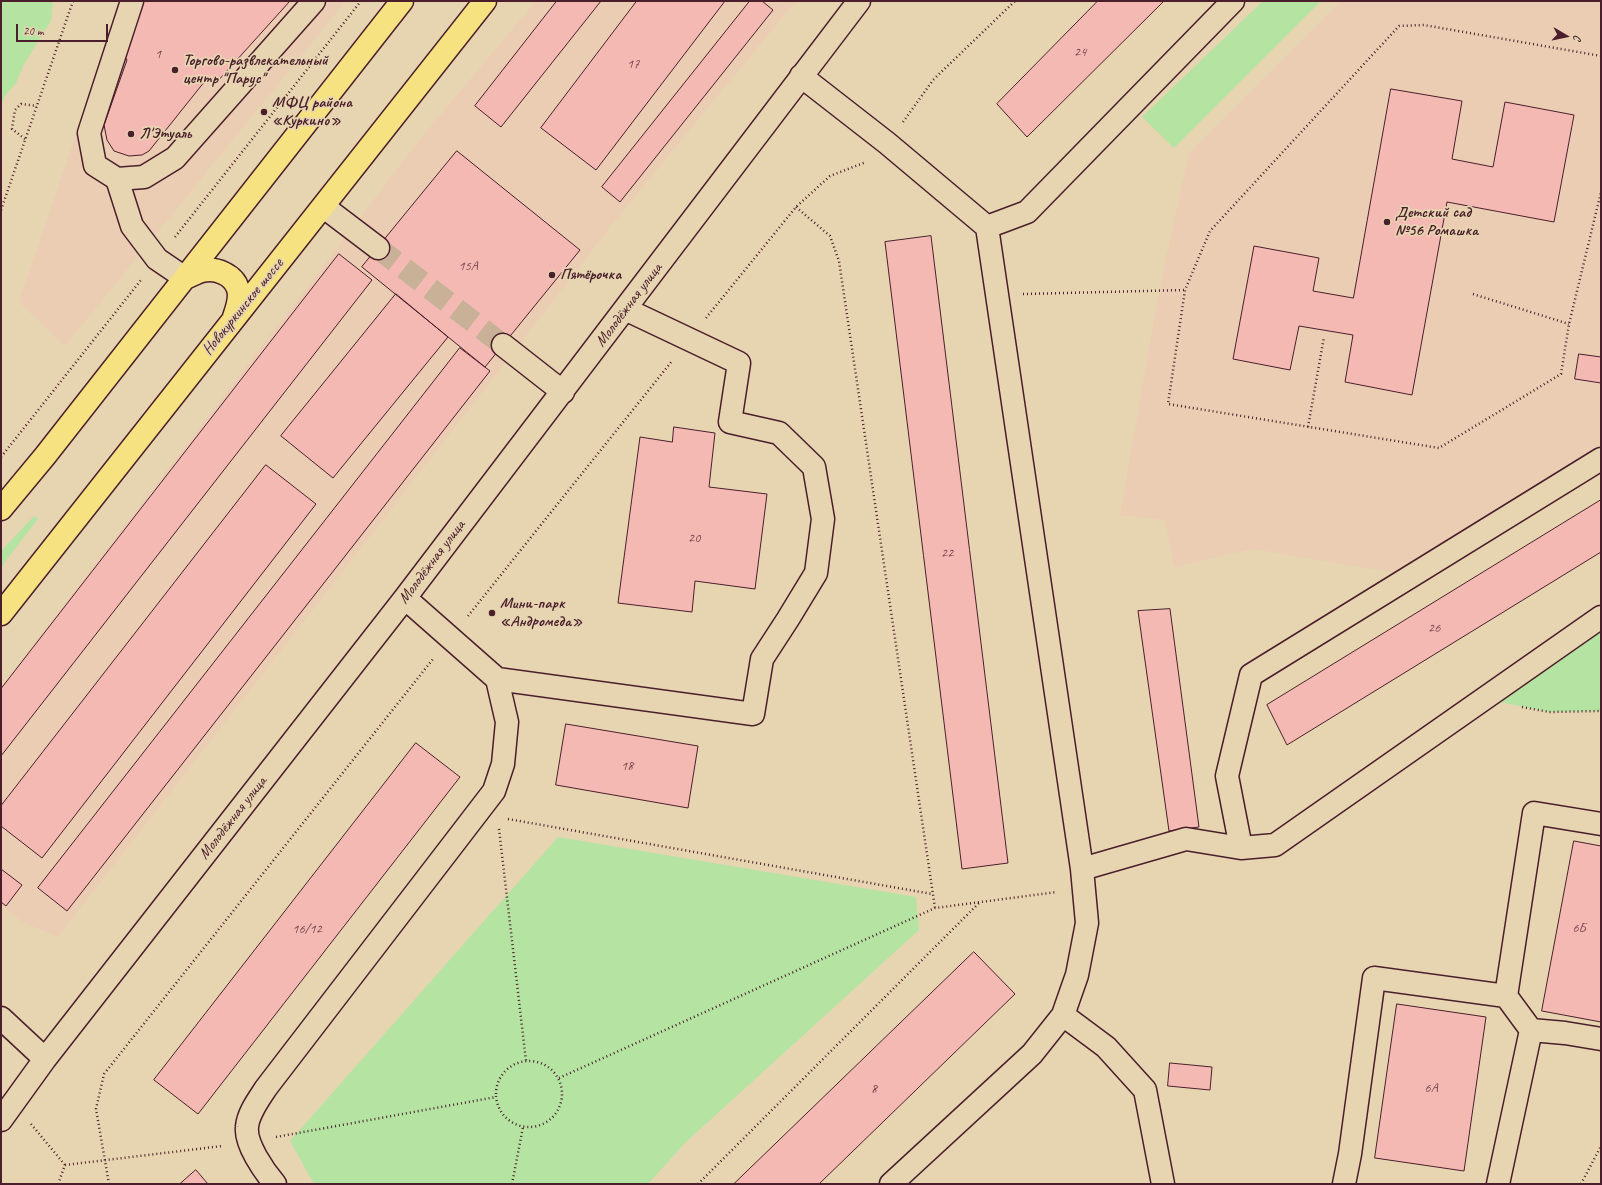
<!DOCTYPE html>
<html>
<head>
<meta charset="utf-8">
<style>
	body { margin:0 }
	#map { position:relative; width:1602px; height:1185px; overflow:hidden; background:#e7d5b2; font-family:Caveat,sans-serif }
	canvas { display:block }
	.frame { position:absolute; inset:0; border:2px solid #4a1f2b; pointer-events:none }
	.north { position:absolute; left:1546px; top:16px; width:40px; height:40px; -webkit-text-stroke:3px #e7d5b2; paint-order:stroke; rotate:99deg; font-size:11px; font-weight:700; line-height:16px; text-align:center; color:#4a1f2b }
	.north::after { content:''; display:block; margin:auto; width:14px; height:18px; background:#4a1f2b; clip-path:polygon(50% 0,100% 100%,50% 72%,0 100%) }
	.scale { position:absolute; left:16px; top:24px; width:92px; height:18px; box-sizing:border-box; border:2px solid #4a1f2b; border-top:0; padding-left:5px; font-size:12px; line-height:14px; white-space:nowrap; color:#4a1f2b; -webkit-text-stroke:3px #e7d5b2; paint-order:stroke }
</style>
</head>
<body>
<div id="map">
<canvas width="1602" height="1185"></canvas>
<div class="frame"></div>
<div class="north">С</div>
<div class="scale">20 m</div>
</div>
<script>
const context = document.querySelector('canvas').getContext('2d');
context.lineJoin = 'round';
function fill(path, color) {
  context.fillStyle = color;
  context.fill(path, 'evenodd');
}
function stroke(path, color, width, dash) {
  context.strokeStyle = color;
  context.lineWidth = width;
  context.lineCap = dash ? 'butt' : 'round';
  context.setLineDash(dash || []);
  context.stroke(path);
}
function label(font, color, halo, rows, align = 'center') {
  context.font = font + ' Caveat,sans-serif';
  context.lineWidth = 3.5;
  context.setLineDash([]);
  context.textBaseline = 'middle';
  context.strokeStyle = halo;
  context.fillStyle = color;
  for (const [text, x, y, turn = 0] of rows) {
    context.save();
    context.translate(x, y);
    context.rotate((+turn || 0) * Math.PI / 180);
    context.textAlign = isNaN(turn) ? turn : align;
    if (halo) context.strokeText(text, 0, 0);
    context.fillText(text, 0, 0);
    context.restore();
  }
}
fill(new Path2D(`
	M121,1H346L65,346L19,302Z
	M536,1H796L614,222L495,376L58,937L24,923L1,905V687L420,139Z
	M1341,1H1601V446L1395,573L1253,549L1174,567L1165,520L1120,515L1159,291L1189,153Z`), '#ebcdb3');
fill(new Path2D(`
	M1,1H53L51,21L23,66L16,83L5,96L1,106Z
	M1263,1H1321L1174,148L1142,117Z
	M34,516L38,519L1,567V551Z
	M1601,617V711L1549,712L1485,699Z
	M558,837L916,897L919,930L686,1142L648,1184H314L290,1141Z`), '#b4e3a2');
const building = new Path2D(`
	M141,1H290L216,83L205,81L149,151L142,155L129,156L114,151L107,140L104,125L127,60L123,54Z
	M557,1H601L501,127L475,106Z
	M637,1H725L596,170L541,128Z
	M750,1H762L773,10L620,202L602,187Z
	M1098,1H1164L1027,137L997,104Z
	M1391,89L1462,101L1452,159L1493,167L1505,102L1574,115L1554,222L1447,202L1412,395L1345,382L1353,335L1299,326L1290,370L1233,359L1254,246L1319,258L1313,291L1353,298Z
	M457,151L580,250L485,367L362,267Z
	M931,236L1008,863L962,869L885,242Z
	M339,254L372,280L1,756V689Z
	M396,294L448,337L333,478L281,436Z
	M460,348L490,371L67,911L38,888Z
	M1579,354L1601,357V383L1575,379Z
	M674,427L715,433L709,487L767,494L755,589L695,581L692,612L618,603L640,437L672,442Z
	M266,465L316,504L42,858L1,826V806Z
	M1601,500V552L1287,745L1267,705Z
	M1170,609L1199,827L1169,831L1138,611Z
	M566,724L698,746L688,808L556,785Z
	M416,743L460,777L198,1114L154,1080Z
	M1574,841L1601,846V1022L1542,1011Z
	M1,869L22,885L6,906L1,902Z
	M974,952L1015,994L819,1184H734Z
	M1397,1004L1486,1017L1464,1171L1375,1158Z
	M1170,1063L1212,1067L1210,1090L1168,1086Z
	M196,1170L208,1184H180Z`);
fill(building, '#f5b9b4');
stroke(building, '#4a1f2b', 1);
stroke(new Path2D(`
	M378,248L503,345`), '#c8b197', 22, [22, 11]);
const minor = new Path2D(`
	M132,1L89,133L95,165L117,179L144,177L175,158L314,1
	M801,76L887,143L987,227L1082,869L1087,923L1077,975L1063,1015L1032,1054L891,1184
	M117,179L132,226L157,259L185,278
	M324,207L378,248
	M987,227L1027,212L1233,1
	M503,345L563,392
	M1601,459L1251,675L1227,776L1241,848L1275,845L1601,617
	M405,598L497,679L753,714L762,659L788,619L816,573L823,519L814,467L779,433L730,422L739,363L625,309
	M1082,869L1186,839L1241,848
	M1063,1015L1106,1047L1145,1090L1163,1184
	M1,1018L45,1059
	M1531,1030L1506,996L1534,813L1601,824
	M1,1120L45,1059L405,598L859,1
	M275,1184C264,1171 245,1144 247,1127C248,1113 259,1099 266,1088L494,791L503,764L507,722L497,679
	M1344,1184L1350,1154L1374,978L1506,996
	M1498,1184L1531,1030L1565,1033L1601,1039`);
const major = new Path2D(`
	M185,278C191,276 197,272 202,271C216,267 234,275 238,289C241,298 237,308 234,317
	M1,509L45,456L402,1
	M1,614L485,1`);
stroke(minor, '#4a1f2b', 25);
stroke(major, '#4a1f2b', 25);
stroke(new Path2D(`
	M1601,56L1424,25L1399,26L1210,231L1185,290L1168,404L1439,448L1561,374L1569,324L1601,192
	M903,122L933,80L1015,1
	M25,139L12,129L15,110L21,104L37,106
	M796,207L830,236L839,261L935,908
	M1,210L73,1
	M175,237L361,1
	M1023,294L1185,290
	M1473,294L1569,324
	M706,318L796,207L830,176L866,162
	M1308,427L1324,337
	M1,457L141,280
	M468,616L672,361
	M1522,707L1549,712L1601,711
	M508,819L932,894
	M499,829L526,1061
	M496 1094a33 33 0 1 1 66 0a33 33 0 1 1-66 0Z
	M559,1078L935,908L1057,892
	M31,1124L65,1165
	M276,1137L496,1097
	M65,1165L222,1146
	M58,1184L65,1165
	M109,1184L96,1109L104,1074L433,659
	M512,1184L523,1127
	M698,1184L979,903
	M1581,1184L1601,1146`), '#4a1f2b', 2.5, [1, 3]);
stroke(minor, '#e7d5b2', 22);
stroke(major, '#f6e281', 22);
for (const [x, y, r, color] of [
	[175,70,4,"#4a1f2b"],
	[264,112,4,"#4a1f2b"],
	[131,134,4,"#4a1f2b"],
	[1387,222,4,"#4a1f2b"],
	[552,275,4,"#4a1f2b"],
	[492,613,4,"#4a1f2b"]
]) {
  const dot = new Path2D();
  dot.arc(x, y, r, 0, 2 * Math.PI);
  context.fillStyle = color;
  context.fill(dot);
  stroke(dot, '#e7d5b2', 1.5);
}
label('14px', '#75464d', null, [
	["24",1080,52],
	["1",158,54],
	["17",633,64],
	["15А",468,266],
	["20",694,538],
	["22",947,553],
	["26",1434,628],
	["18",627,766],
	["6Б",1579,928],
	["16/12",307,929],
	["6А",1431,1088],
	["8",874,1089]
]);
label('bold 16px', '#4a1f2b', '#e7d5b2', [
	["Торгово-развлекательный",183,61],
	["центр \"Парус\"",183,79],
	["МФЦ района",272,103],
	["«Куркино»",272,121],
	["Л'Этуаль",139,134],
	["Детский сад",1395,213],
	["№56 Ромашка",1395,231],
	["Пятёрочка",560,275],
	["Мини-парк",500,604],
	["«Андромеда»",500,622]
], 'left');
label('16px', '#4a1f2b', '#e7d5b2', [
	["Молодёжная улица",629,305,-53],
	["Новокуркинское шоссе",243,307,-51],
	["Молодёжная улица",432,562,-53],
	["Молодёжная улица",233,818,-52]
]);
</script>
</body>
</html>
